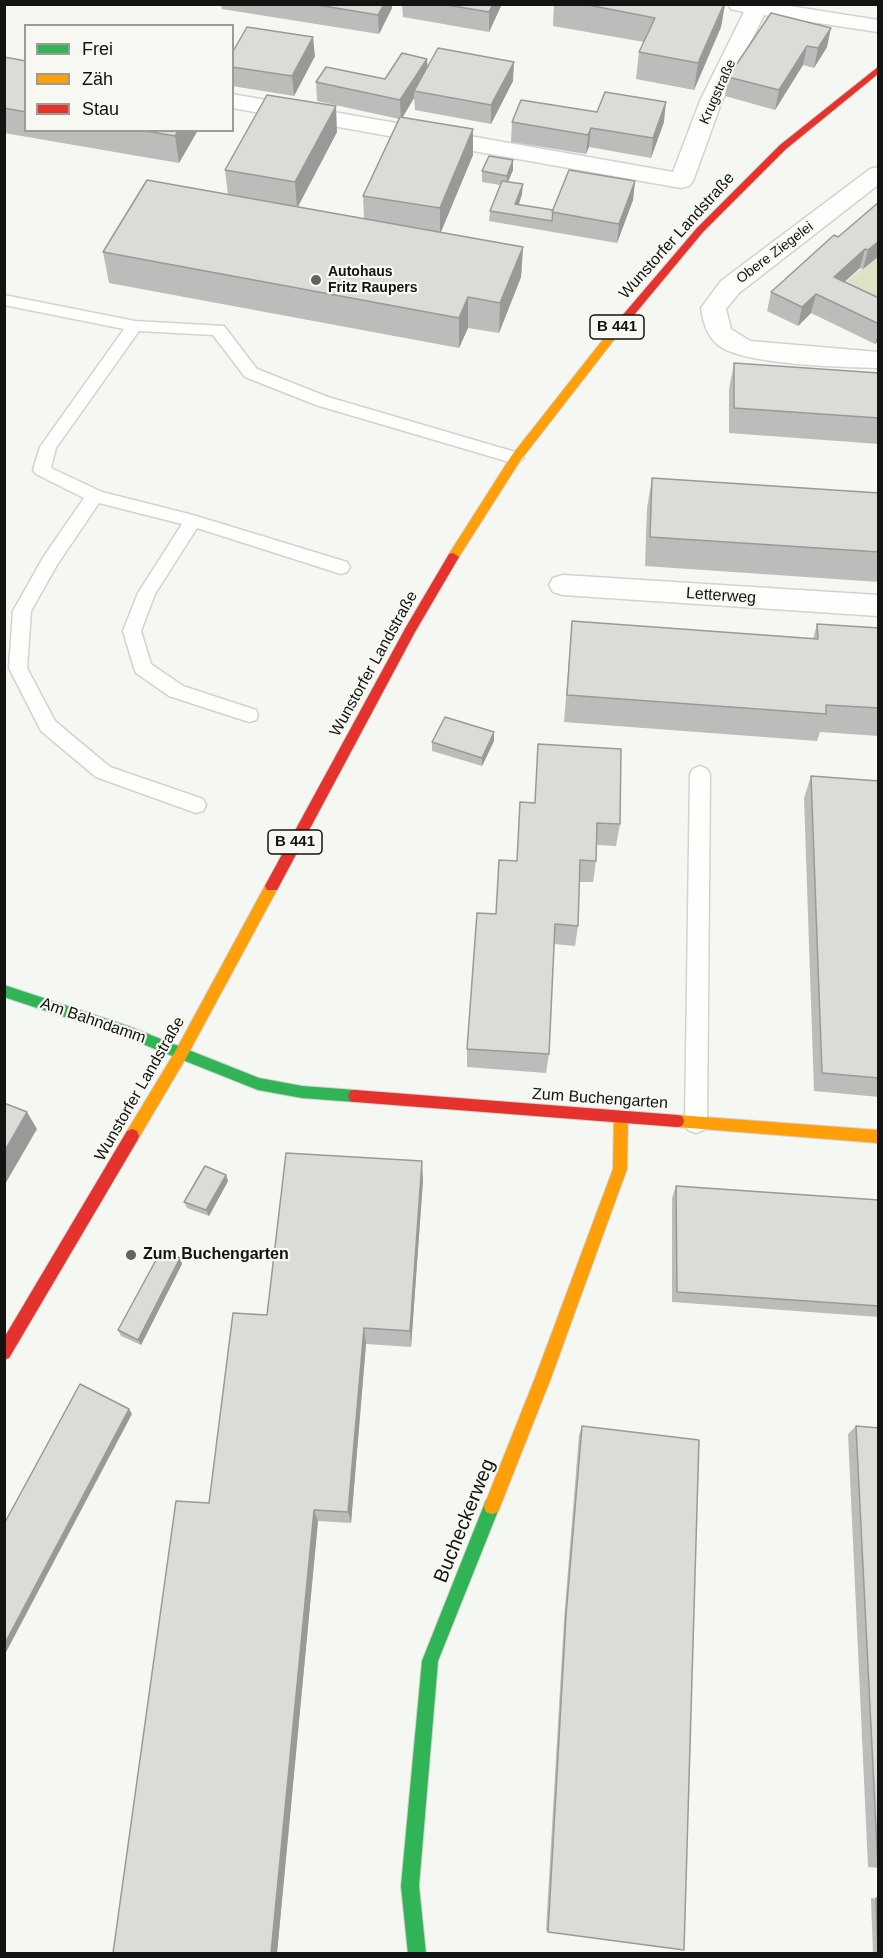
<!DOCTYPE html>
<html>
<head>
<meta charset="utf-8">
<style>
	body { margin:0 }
	#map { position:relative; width:883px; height:1958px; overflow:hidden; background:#f5f7f2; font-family:Helvetica,sans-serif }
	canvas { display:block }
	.frame { position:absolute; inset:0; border:6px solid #131311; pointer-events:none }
	.legend { position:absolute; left:24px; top:24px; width:210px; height:108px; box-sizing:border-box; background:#f6f8f1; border:2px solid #9b9c97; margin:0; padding:8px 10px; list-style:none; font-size:18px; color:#131311 }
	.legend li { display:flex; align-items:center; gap:12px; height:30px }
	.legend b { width:30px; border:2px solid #9b9c97 }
</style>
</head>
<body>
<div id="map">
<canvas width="883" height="1958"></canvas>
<div class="frame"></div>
<ul class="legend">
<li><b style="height:8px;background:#30b455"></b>Frei</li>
<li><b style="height:8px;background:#ff9f0a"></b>Zäh</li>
<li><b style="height:8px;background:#e5322d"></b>Stau</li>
</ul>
</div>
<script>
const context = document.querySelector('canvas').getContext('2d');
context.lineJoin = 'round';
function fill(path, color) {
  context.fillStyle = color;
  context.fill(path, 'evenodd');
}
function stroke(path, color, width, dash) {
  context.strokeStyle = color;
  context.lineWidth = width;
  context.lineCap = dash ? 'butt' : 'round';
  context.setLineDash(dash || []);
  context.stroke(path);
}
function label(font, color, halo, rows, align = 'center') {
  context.font = font + ' Helvetica,sans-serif';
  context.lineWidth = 4.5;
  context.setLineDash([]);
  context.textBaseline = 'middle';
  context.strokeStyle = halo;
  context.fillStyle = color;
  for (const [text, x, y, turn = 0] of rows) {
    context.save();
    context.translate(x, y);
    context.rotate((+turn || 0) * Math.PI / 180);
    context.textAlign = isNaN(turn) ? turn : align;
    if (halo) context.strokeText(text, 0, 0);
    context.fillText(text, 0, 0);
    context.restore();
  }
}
fill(new Path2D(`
	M878,255V320L829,296Z`), '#dce2c5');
const lane = new Path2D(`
	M4,295L135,321L224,326L257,369L328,397L522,454L524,458L516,464L316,405L245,377L213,335L139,331L56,448L51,468L102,492L193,515L347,562L350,567L347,572L341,574L197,528L155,594L141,631L151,664L183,686L256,710L258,715L256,720L249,722L169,696L136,673L134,668L123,631L138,593L182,524L99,503L57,565L31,611L27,668L55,721L110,767L203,799L206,805L203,811L196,813L96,777L41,731L9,668L13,611L44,556L84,498L36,474L33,470L40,447L124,329L4,305Z
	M700,766L707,769L710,774L707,1123L704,1130L696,1133L688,1130L685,1123L690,774L693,769Z`);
const street = new Path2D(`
	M728,4H777L878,20V32L764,15L722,101L693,181L689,186L681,188L232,108V94L673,172L700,101L744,12L731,9Z
	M878,167V185L739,293L726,309L731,329L750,341L878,352V368C844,367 743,365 718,345C707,336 703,322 701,308L721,281L870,169Z
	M563,575L878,595V616L563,595L553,592L549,585L553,578Z`);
const fast = new Path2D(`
	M4,985L128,1026L259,1078L302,1086L355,1090L360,1091L362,1096L360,1101L355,1102L302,1098L258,1090L125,1037L4,997Z
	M492,1498L498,1500L500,1506L438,1661L419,1886L426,1954H408L401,1886L422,1661L486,1500Z`);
const slow = new Path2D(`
	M620,322L625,325L624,327L520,461L457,560H449V554L512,455L616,323Z
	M272,881L277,882L279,886L186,1058L137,1141L132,1143L127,1141L125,1136L127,1131L176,1050L267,882Z
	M621,1111L626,1112L628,1117L627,1169L551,1378L498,1512L492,1514L486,1512L484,1506L535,1378L613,1169L614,1117L616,1112Z
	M677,1115L878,1130V1143L677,1127L672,1126L670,1121L672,1116Z`);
const jam = new Path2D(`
	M878,67V74L786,149L703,232L624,327H616V323L697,228L780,145Z
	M453,553L459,557L415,632L277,890H267L265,886L267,882L406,627L449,554Z
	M355,1090L677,1115L682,1116L684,1121L682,1126L677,1127L355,1102L350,1101L348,1096L350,1091Z
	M132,1129L137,1131L139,1136L137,1141L9,1358L4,1360V1338L127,1131Z`);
stroke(lane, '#d2d3cf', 3);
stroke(street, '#d2d3cf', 3);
stroke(fast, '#d2d3cf', 2);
stroke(slow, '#d2d3cf', 2);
stroke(jam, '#d2d3cf', 2);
fill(lane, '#fefefd');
fill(street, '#fefefd');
fill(fast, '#30b455');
fill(slow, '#ff9f0a');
fill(jam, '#e5322d');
fill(new Path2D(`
	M221,4H392V8L379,34L222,9Z
	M402,4H502L489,32L403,17Z
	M554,4H725L721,27L694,90L636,79L639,52L644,42L553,26Z
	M771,13L827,47L814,68L803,65L775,110L725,96L728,77Z
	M232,53L315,56L294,96L232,86Z
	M4,57L26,61V130H198L179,163L4,133Z
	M427,67L513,81L491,124L415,110L414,98L402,118L473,155L441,232L523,247L521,277L499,333L468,328L459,348L109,283L103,252L228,195L225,170L337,132L298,207L364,219L363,196L399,119L317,101L316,82L385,79Z
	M597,112L664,122L651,158L589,147L586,154L511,142L512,122Z
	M513,170L508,182L522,194L519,205L553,210L635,181L633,200L617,243L489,221L490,211L500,185L482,182V171Z
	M838,237L879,256L863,269L860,268L844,282L879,298V340L875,344L811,313L798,326L767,311L771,292Z
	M734,363L879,373V444L729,433V389Z
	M652,478L879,493V582L645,566L647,508Z
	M572,621L813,639L817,624L879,628V736L820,732L817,741L564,722Z
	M494,732V741L482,766L432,751V742Z
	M538,744L620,824L616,846L597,845L596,861L593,882H579L578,926L575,946L554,944L549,1054L546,1073L467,1067V1049L496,914L517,861L535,803Z
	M811,776L879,781V1097L814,1091L804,798Z
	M226,1175L228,1181L209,1216L187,1208L184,1202Z
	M423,1180L411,1347L366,1344L351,1523L318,1521L277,1953H113L209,1503L267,1315Z
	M676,1186L879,1200V1317L672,1302V1198Z
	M180,1258L182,1264L141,1345L121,1336L118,1330Z
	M582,1426L548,1932L546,1930L564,1620L579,1435Z
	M856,1426L879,1428V1868L868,1867L848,1434Z
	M871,1898L879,1899V1953H873Z`), '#bbbdba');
fill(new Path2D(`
	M384,4H392V8L379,34L378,15Z
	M493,4H502L489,32V12Z
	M724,4H725L721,27L694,90L698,63Z
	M831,28L827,47L814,68L818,48Z
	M313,37L315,56L294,96L292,76Z
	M807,46L803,65L775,110L779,90Z
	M427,59L428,78L414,91V98L401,120L400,100Z
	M514,62L513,81L491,124V105Z
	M666,102L664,122L651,158L653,138Z
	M336,106L337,132L297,208L295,182Z
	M591,128L589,147L586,154L588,135Z
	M473,129V155L440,234V208Z
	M179,130H198L179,163L175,136Z
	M513,160V170L506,186L507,176Z
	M635,181L633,200L617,243L619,224Z
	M523,184L522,194L515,214V204Z
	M879,241V256L863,269L868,250Z
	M523,247L521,277L499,333L500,303Z
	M865,249L860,268L829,296L834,277Z
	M816,294L811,313L798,326L802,307Z
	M468,297V328L459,348V318Z
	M879,330V340L875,344Z
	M494,732V741L482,766V758Z
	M27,1112L37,1129L4,1186V1152Z
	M422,1161L423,1180L411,1347L410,1331Z
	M226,1175L228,1181L209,1216L206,1210Z
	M180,1258L182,1264L141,1345L138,1340Z
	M364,1328L366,1344L351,1523L348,1512Z
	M129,1409L132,1414L4,1656V1645Z
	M314,1510L318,1521L277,1953H271Z`), '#999a97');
const building = new Path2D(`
	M312,4H384L378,15Z
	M441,4H493L489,12Z
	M583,4H724L698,63L639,52L655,18Z
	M771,13L831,28L818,48L807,46L779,90L728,77Z
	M247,27L313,37L292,76L232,67V53Z
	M438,48L514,62L491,105L414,91Z
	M402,53L427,59L400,100L316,82L326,67L385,79Z
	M4,57L26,61V112L4,108Z
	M605,92L666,102L653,138L591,128L588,135L512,122L521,100L597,112Z
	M267,95L336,106L295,182L225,170Z
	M400,117L473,129L440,208L363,196Z
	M140,130H179L175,136Z
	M489,156L513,160L507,176L482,171Z
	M569,170L635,181L619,224L552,212Z
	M147,180L523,247L500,303L468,297L459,318L103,252Z
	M502,181L523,184L515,204L553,210L552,221L490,211Z
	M879,202V241L868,250L865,249L834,277L879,298V324L816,294L802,307L771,292L834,235L838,237Z
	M734,363L879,373V418L734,408Z
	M652,478L879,493V552L650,537Z
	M572,621L818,639L817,624L879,628V708L826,705V714L567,695Z
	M445,717L494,732L482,758L432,742Z
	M538,744L621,749L620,824L597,823L596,861L580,860L578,926L555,924L549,1054L467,1049L477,913L496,914L499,860L517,861L520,802L535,803Z
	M811,776L879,781V1078L822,1073Z
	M4,1103L27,1112L4,1152Z
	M286,1153L422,1161L410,1331L364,1328L348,1512L314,1510L271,1953H113L176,1501L209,1503L233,1313L267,1315Z
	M205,1166L226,1175L206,1210L184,1202Z
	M676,1186L879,1200V1306L677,1292Z
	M162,1249L180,1258L138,1340L118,1330Z
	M80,1384L129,1409L4,1645V1524Z
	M582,1426L699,1440L684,1950L548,1932L566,1615Z
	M856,1426L879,1428V1867H878Z
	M876,1898L879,1899V1953H878Z`);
fill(building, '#dadcd8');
stroke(building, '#999a97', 1.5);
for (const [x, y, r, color] of [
	[316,280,6,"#626360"],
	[131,1255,6,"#626360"]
]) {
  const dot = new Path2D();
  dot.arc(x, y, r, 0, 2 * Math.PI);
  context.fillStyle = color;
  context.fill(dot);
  stroke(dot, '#f6f8f1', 2);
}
label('14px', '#131311', '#f6f8f1', [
	["Krugstraße",718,92,-66],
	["Obere Ziegelei",775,253,-37]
]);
label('bold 14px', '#131311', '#f6f8f1', [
	["Autohaus",328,272],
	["Fritz Raupers",328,288]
], 'left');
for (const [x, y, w] of [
	[617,327,54],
	[295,842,54]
]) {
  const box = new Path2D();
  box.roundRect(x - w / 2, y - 12, w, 24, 4.5);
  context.fillStyle = '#f6f8f1';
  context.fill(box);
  stroke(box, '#131311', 1.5);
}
label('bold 15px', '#131311', null, [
	["B 441",617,327],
	["B 441",295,842]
]);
label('16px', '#131311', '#f6f8f1', [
	["Wunstorfer Landstraße",677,236,-48],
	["Letterweg",721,596,4],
	["Wunstorfer Landstraße",374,664,-61],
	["Am Bahndamm",93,1021,19],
	["Wunstorfer Landstraße",140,1089,-60],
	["Zum Buchengarten",600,1099,4]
]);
label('bold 16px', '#131311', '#f6f8f1', [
	["Zum Buchengarten",143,1255]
], 'left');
label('20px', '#131311', '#f6f8f1', [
	["Bucheckerweg",465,1521,-68]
]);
</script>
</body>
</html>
